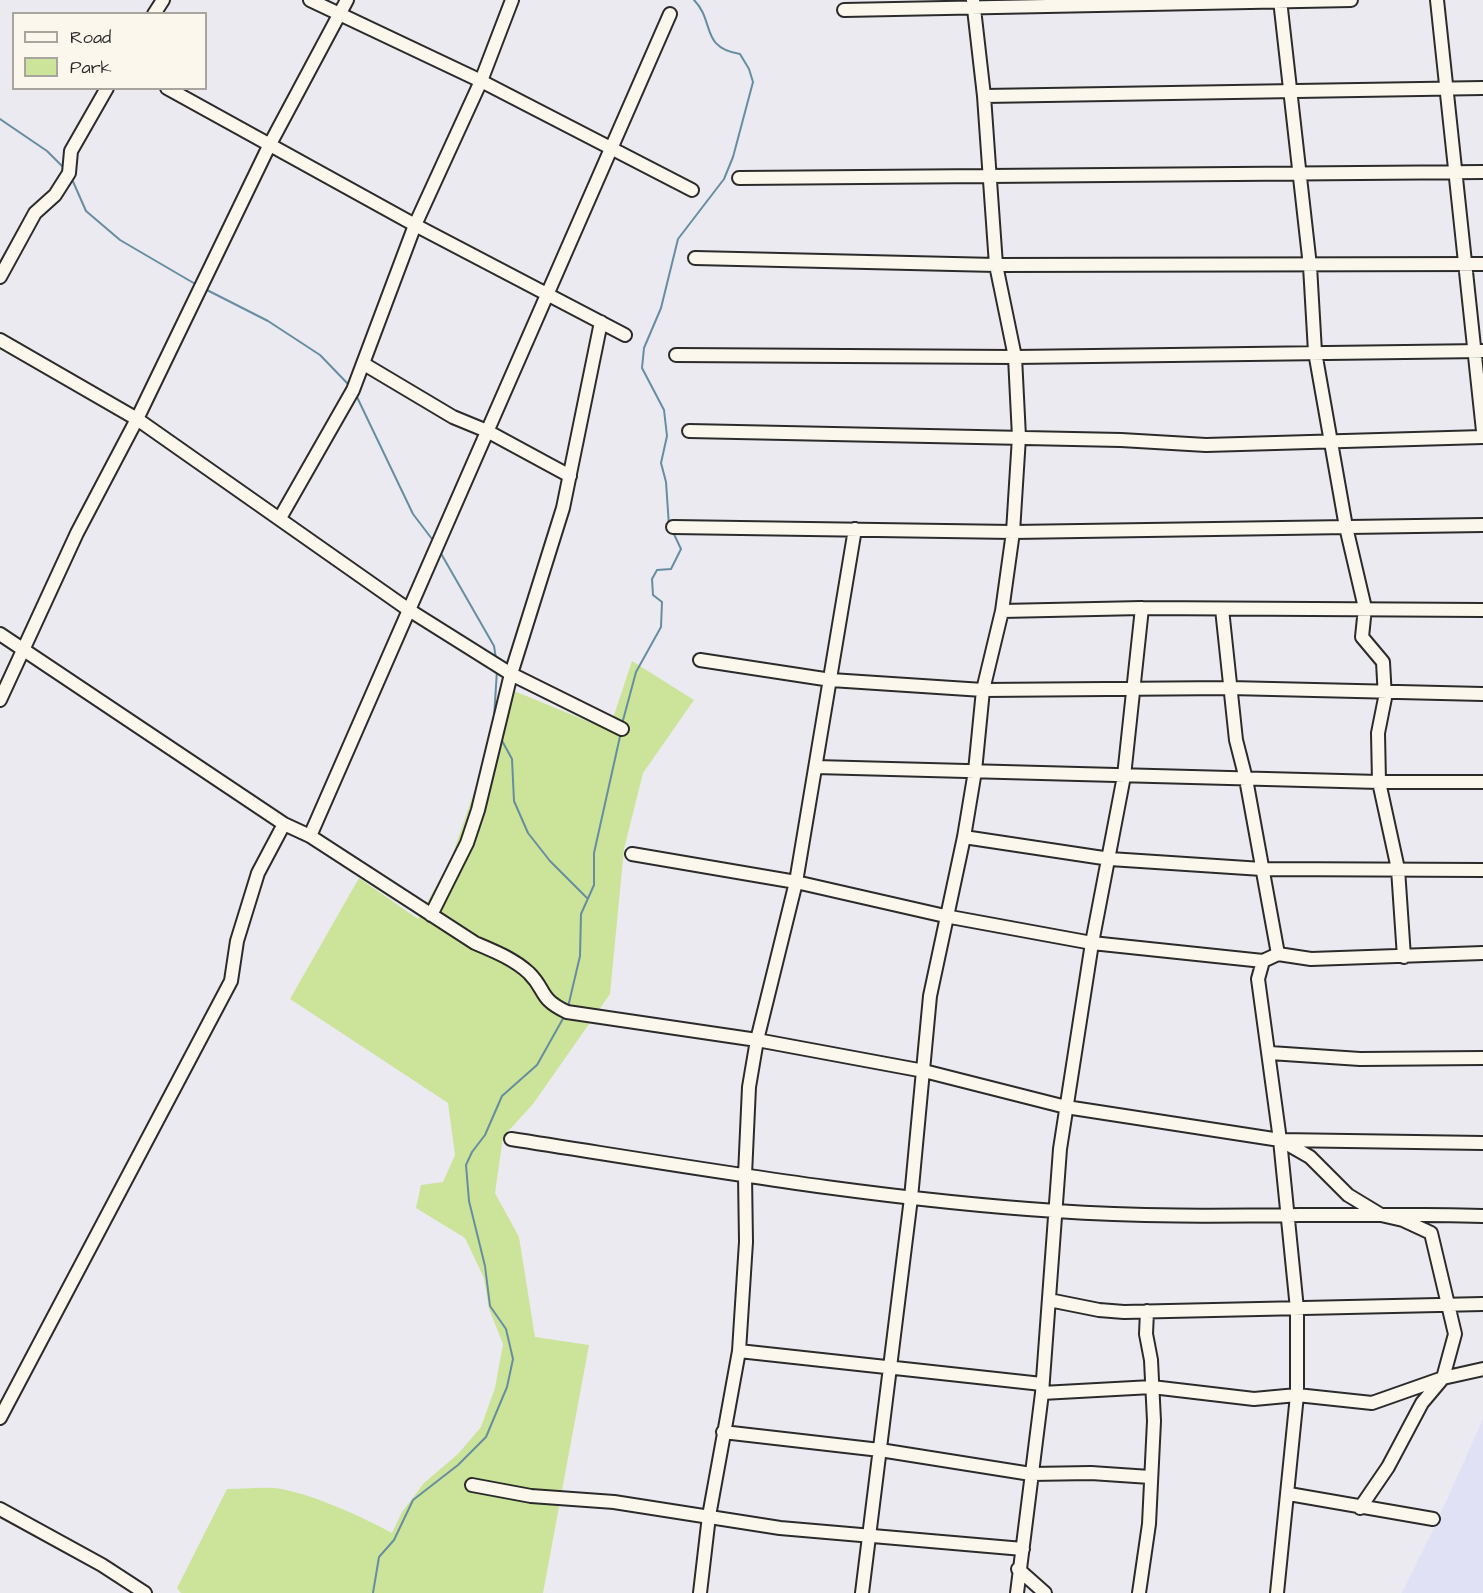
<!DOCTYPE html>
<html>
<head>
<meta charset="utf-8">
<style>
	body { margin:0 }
	#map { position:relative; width:1483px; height:1593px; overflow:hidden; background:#ebeaf1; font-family:"Architects Daughter",sans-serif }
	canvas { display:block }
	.legend { position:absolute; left:12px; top:12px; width:195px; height:78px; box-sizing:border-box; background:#fbf7ec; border:2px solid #a8a59f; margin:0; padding:8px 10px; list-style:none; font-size:18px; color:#2b2b2b }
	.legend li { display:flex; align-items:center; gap:12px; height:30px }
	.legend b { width:30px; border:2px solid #a8a59f }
</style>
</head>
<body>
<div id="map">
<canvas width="1483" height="1593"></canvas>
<ul class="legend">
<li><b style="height:8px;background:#fbf7ec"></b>Road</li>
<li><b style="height:16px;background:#cce499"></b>Park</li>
</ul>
</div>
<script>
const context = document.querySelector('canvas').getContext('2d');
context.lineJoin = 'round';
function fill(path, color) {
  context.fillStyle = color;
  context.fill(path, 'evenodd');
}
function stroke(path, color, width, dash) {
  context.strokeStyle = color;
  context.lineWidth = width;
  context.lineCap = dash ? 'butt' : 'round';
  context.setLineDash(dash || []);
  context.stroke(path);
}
fill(new Path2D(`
	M1483,1419V1593H1402L1435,1526Z`), '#e0e1f5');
fill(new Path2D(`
	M632,661L694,700L643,773L624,849L610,994L533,1104L503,1137L495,1193L519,1237L535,1337L589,1345L543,1593H181L177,1588L227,1489C242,1489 258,1487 274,1488C306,1491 363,1517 392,1533L402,1512L424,1483L458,1454L481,1427L495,1388L503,1344L489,1309L484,1278L465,1238L416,1208L421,1185L443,1182L455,1155L448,1103L290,999L359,878L418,919L451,859L483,766L502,686L609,730Z`), '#cce499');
stroke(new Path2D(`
	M0,119L47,151L64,168
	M71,177L86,211L120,240L197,285
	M205,289L268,321L320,355L349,385
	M356,395L413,514L435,543
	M669,526L666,482L661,463L667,436L664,410L642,368L644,348L661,308L678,239L724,179L733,157L753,82L749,69L740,54C700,48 715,21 694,0
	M439,550L494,646L496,659
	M494,718L497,670
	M622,724L636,672L661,627L662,602L653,595L652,579L657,570L671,569L681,549L672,530
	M500,737L512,759L514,801L528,833L550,861L587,898
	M568,1007L580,956L581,914L594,885V853L621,732
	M373,1593L379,1557L394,1540L413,1500L458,1465L486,1437L507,1387L513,1359L506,1329L490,1306L485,1266L469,1201L466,1165L472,1152L485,1135L502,1096L537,1065L565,1015`), '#668da1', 2);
const minor = new Path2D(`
	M310,0L481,81L692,190
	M1280,0L1310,266L1315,352L1346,527L1365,608L1362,637L1383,662L1385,698L1378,733L1379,782L1398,869L1404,957
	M1437,0L1483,431
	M844,10L1351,0
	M154,14L163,0
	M167,88L415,225L625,335
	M984,96L1483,88
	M739,178L1483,172
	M695,258L996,265L1483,264
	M0,277L35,213L55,195L69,173L71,151L107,88
	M0,340L137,419L409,610L511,674L622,729
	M676,355L1015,357L1483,351
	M364,364L453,417L487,431L570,476
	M689,431L1121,440L1206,445L1483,437
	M280,518L353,390L415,225L481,81L512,0
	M673,527L1013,532L1483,525
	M1222,609L1236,740L1246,779L1278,954
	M1002,611L1142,608L1483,610
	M0,634L284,824L310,836L475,943C494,951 514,959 529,973C547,991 538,998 567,1012L757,1040L924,1071L1066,1107L1280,1140L1483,1143
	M700,660L831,680L983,690L1230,688L1483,694
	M0,700L77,533L137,419L269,146L347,0
	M816,767L1379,782H1483
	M310,836L670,14
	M964,837L1110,859L1262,869L1483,870
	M632,854L796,882L945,916L1092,943L1263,961L1278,954L1311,959L1483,953
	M431,915L467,843L478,810L511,674L563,508L601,322
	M1263,961L1258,979L1280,1140L1297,1309V1395L1277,1593
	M1270,1053L1360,1059L1483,1058
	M511,1139C692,1167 873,1199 1056,1211C1198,1221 1341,1211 1483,1216
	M1282,1141L1310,1157L1348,1195L1381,1215L1403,1220L1431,1233L1455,1334L1443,1378L1422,1403L1388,1467L1360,1508
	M1049,1300L1099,1310L1124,1312L1483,1304
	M739,1351L1042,1384
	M1042,1393L1152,1387L1254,1399L1297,1395L1372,1403L1443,1378L1483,1369
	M0,1418L231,981L237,941L258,873L284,824
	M723,1432L880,1450L1031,1474L1091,1473L1150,1477
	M472,1485L531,1496L614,1502L780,1528L1023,1549
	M1289,1494L1433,1519
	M0,1509L102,1565L145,1593
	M1018,1569L1045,1593
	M700,1593L709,1516L739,1351L746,1242L745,1175L749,1087L757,1040L796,882L855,529
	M862,1593L911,1198L930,996L964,837L975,771L983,690L1002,611L1013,532L1019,437L1015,357L996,265L984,96L973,0
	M1017,1593L1042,1393L1060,1149L1092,943L1124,776L1142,608
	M1139,1593L1149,1524L1154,1421L1151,1360L1146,1334L1147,1311`);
stroke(minor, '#2b2b2b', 16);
stroke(minor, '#fbf7ec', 12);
</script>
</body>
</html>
